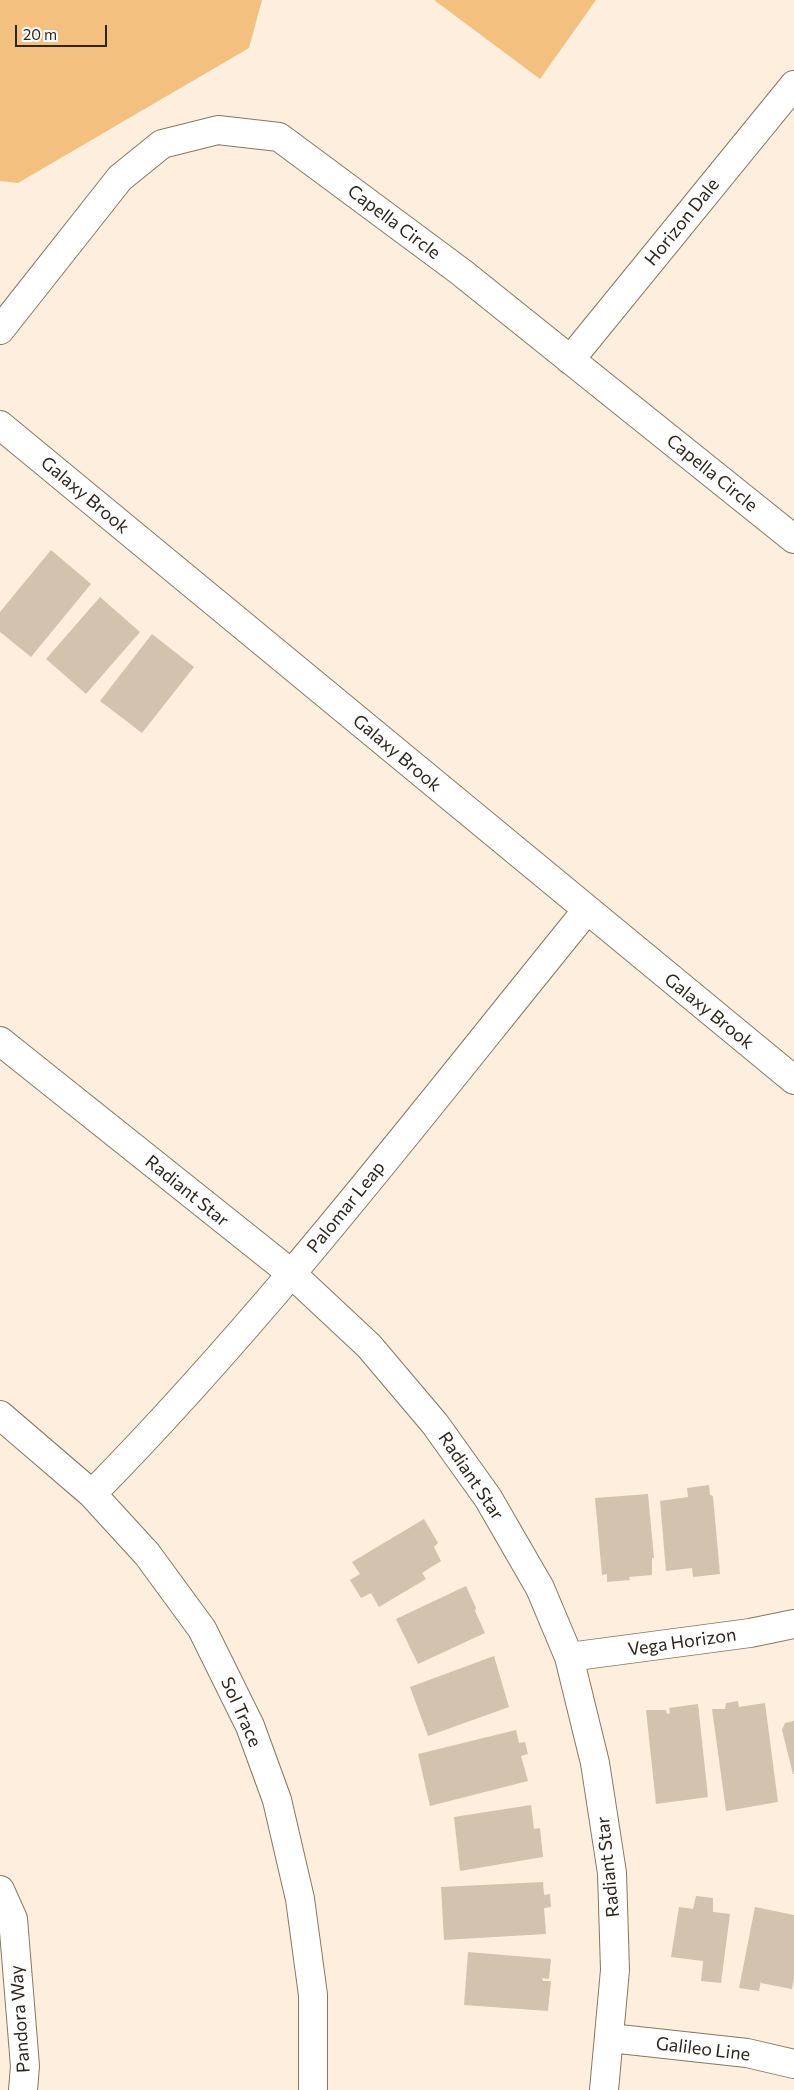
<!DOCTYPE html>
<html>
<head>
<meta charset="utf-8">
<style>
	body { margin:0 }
	#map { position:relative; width:794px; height:2090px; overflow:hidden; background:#fdeedd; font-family:Commissioner,sans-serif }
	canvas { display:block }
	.scale { position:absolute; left:15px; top:25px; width:92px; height:22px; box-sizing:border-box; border:2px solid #2d261e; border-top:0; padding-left:6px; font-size:15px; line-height:18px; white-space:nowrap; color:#2d261e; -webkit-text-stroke:4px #fefefe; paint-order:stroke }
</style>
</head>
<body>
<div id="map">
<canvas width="794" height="2090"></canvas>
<div class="scale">20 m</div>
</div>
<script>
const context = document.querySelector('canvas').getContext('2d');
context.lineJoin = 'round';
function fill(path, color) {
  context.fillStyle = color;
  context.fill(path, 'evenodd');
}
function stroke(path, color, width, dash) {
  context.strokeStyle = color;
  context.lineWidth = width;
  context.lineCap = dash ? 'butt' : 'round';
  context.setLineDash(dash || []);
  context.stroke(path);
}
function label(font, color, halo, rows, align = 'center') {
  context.font = font + ' Commissioner,sans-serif';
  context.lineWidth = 4;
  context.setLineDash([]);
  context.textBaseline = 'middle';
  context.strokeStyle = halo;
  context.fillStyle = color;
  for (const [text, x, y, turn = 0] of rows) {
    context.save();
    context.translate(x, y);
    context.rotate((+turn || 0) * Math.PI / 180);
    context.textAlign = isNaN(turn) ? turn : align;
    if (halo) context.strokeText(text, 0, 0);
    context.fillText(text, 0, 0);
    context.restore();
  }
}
fill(new Path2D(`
	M0,0H262L249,48L18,183L0,181Z
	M434,0H596L540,79Z`), '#f3c080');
fill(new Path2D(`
	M51,550L91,584L31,657L0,632V612Z
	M100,597L140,632L86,694L46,659Z
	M152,634L194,667L142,733L100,701Z
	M709,1485L710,1495L713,1496L720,1574L693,1577L692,1568L666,1571L660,1501L688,1497L687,1488Z
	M648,1494L654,1558H652V1575L629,1577L630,1580L607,1582V1574L602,1575L595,1498Z
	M424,1519L438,1543L434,1547L441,1561L422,1573L426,1579L379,1607L371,1593L361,1598L350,1580L360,1574L352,1562Z
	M466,1586L476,1608L475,1611L485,1633L418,1664L396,1619Z
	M494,1656L509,1707L428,1736L410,1687Z
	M738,1701L739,1707L765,1703L778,1802L726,1811L712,1709H725L726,1703Z
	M698,1704L708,1797L656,1804L646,1710H666L667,1714L670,1713L669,1708Z
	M794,1721V1774H793L782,1730L785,1723Z
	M516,1730L519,1743L525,1742L528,1754L521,1756L528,1781L430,1806L418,1754Z
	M531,1805L534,1829L540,1828L543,1857L460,1871L454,1817Z
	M543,1882L544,1895L550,1894L551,1907L544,1908L546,1934L444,1940L441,1887Z
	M696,1896L713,1898V1912L730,1914L721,1983L701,1981L703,1961L671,1957L679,1907L693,1909Z
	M755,1907L794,1915V1978L792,1989L761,1983V1980L759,1991L739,1988Z
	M468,1952L551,1959L549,1979L542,1978L543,1981H551L548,2011L464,2005Z`), '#d3c2ad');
const minor = new Path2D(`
	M0,330L120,178L162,144L218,130L279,137L461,272L794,539
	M570,360L794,85
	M0,425L794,1080
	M0,1041L292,1274L369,1346L435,1424L488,1498L540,1588L569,1657L595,1763L612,1873L615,1970L604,2090
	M0,1415L92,1494L147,1554L202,1629L250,1726L277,1800L300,1899L313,1995V2090
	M92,1494C271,1312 426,1108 587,910
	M569,1657L750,1633L794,1624
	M0,1890L13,1919L25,2066L23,2090
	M610,2038L747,2053L794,2064`);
stroke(minor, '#877764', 30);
stroke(minor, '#fff', 28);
label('18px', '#2d261e', '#fefefe', [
	["Capella Circle",394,222,37],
	["Horizon Dale",682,222,-51],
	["Capella Circle",712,473,39],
	["Galaxy Brook",85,495,40],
	["Galaxy Brook",397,753,40],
	["Galaxy Brook",709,1011,39],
	["Radiant Star",187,1191,39],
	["Palomar Leap",346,1207,-51],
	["Radiant Star",471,1476,56],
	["Vega Horizon",682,1642,-8],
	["Sol Trace",241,1712,66],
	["Radiant Star",608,1867,-96],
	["Pandora Way",20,2019,-94],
	["Galileo Line",703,2049,7]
]);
</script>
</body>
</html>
